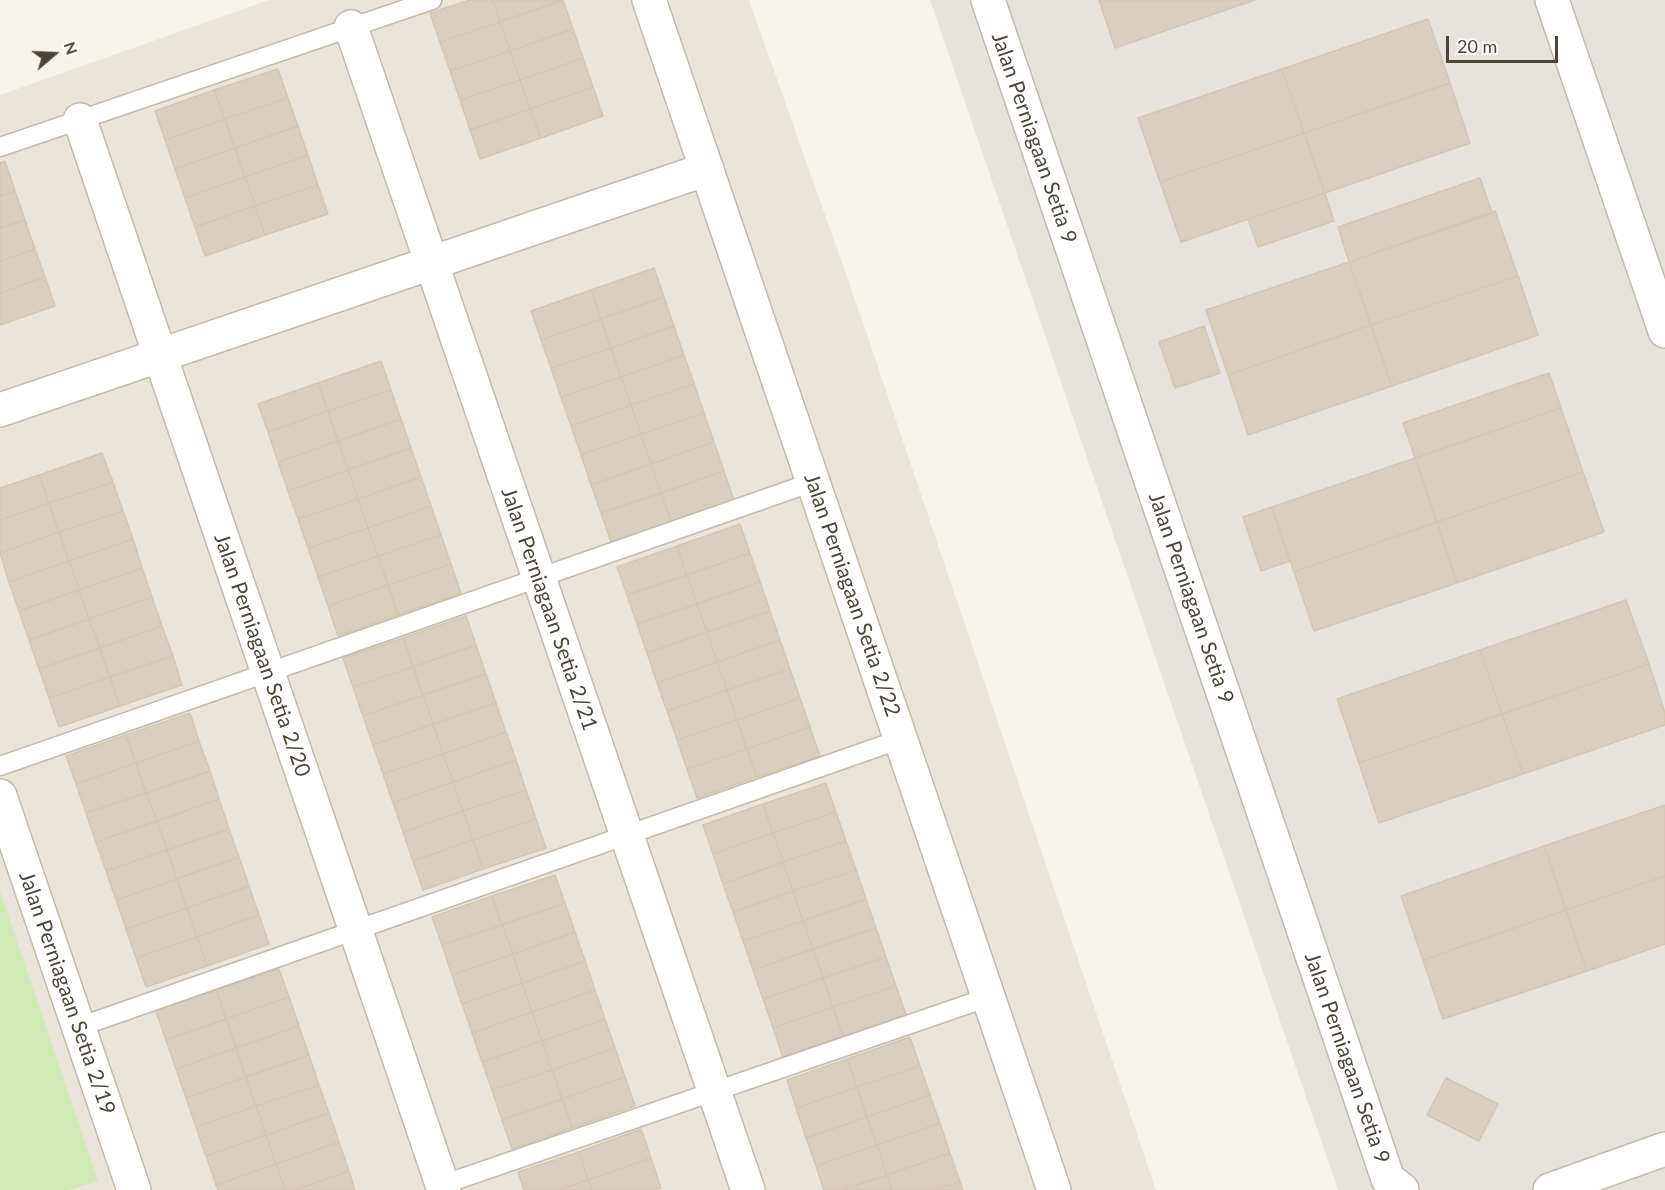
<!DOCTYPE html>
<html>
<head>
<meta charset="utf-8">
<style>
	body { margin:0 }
	#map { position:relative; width:1665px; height:1190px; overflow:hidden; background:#f6f3ec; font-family:Lato,sans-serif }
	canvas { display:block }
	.north { position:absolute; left:24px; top:24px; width:60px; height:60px; -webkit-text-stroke:4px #fff; paint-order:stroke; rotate:71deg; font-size:16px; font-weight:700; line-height:24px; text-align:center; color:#4b4439 }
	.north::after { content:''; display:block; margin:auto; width:21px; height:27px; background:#4b4439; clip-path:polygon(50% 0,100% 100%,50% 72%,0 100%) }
	.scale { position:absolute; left:1446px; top:36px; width:112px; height:27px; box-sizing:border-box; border:3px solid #4b4439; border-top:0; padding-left:8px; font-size:18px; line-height:21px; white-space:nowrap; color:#4b4439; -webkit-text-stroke:4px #fff; paint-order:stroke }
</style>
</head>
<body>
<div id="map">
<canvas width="1665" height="1190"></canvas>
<div class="north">N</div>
<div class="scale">20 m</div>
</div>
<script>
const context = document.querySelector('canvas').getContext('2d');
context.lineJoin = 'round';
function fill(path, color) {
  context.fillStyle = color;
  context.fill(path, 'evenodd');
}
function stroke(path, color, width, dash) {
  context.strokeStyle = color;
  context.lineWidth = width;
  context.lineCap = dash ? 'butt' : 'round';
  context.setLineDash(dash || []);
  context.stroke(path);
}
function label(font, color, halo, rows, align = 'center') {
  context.font = font + ' Lato,sans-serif';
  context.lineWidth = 4.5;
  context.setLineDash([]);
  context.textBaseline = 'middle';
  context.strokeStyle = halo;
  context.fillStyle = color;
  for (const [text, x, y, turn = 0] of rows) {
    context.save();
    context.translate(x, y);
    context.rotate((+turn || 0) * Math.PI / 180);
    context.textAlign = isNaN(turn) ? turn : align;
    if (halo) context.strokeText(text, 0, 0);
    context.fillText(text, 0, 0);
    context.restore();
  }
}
fill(new Path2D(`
	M269,0H749L859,311L1156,1190H0V95Z`), '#eae5da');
fill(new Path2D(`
	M930,0H1665V1190H1338Z`), '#e6e2dd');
fill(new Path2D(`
	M0,891L98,1181L69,1190H0Z`), '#d2eab5');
const building = new Path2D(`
	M470,0H493L500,22L440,42L430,13Z
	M493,0H563L500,22Z
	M563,0L573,29L510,51L500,22Z
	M1099,0H1255L1115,48Z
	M1428,19L1450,83L1304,133L1282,69Z
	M500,22L510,51L450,71L440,42Z
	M573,29L583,58L520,80L510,51Z
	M510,51L520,80L460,100L450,71Z
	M583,58L593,87L530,109L520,80Z
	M278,69L288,98L225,119L214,90Z
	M1282,69L1304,133L1160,182L1138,118Z
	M520,80L530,109L470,130L460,100Z
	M1450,83L1470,143L1325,193L1304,133Z
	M593,87L603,116L541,138L530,109Z
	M214,90L225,119L165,140L155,111Z
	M288,98L298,126L235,148L225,119Z
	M530,109L541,138L480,159L470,130Z
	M225,119L235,148L175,169L165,140Z
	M298,126L308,155L245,177L235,148Z
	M1304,133L1325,193L1181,242L1160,182Z
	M235,148L245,177L185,198L175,169Z
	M308,155L318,185L255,206L245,177Z
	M5,161L15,191L0,196V163Z
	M245,177L255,206L195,227L185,198Z
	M1480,178L1492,213L1349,262L1338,227Z
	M318,185L328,214L265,235L255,206Z
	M15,191L25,220L0,228V196Z
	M1325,193L1334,221L1258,247L1248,219Z
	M255,206L265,235L205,256L195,227Z
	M1495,211L1518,276L1371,325L1349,262Z
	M25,220L35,249L0,261V228Z
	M35,249L45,277L0,293V261Z
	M1349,262L1371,325L1228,375L1206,310Z
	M654,268L664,297L601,319L591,290Z
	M1518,276L1538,335L1392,386L1371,325Z
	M45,277L55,306L0,325V293Z
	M591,290L601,319L541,340L531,311Z
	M664,297L674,326L611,348L601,319Z
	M601,319L611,348L551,368L541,340Z
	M1371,325L1392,386L1248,435L1228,375Z
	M674,326L684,355L621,377L611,348Z
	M1204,326L1220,373L1175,388L1159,342Z
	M611,348L621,377L561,397L551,368Z
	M684,355L694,384L631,405L621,377Z
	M381,361L391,390L328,411L318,383Z
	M1549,373L1561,408L1415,458L1403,423Z
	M621,377L631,405L571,426L561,397Z
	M318,383L328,411L268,432L258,404Z
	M694,384L704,413L641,434L631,405Z
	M391,390L401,419L338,441L328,411Z
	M631,405L641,434L581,455L571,426Z
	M1561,408L1583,472L1437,522L1415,458Z
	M328,411L338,441L278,462L268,432Z
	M704,413L714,442L651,464L641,434Z
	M401,419L411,448L348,470L338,441Z
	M641,434L651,464L591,485L581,455Z
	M338,441L348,470L288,491L278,462Z
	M714,442L724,471L661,493L651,464Z
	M411,448L421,477L358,499L348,470Z
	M102,453L113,482L49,503L39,475Z
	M1415,458L1437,522L1294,572L1272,507Z
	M651,464L661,493L601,513L591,485Z
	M348,470L358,499L298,519L288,491Z
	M724,471L734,500L671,522L661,493Z
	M1583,472L1604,532L1457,583L1437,522Z
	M39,475L49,503L0,520V488Z
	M421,477L431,506L368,528L358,499Z
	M113,482L123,511L59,532L49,503Z
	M661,493L671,522L611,542L601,513Z
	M358,499L368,528L308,548L298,519Z
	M49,503L59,532L0,553V520Z
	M431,506L441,535L378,556L368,528Z
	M1272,507L1290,561L1261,571L1243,517Z
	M123,511L133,539L69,561L59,532Z
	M1437,522L1457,583L1314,631L1294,572Z
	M740,524L750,553L687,575L677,546Z
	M368,528L378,556L318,577L308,548Z
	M59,532L69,561L9,582L0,553Z
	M441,535L451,564L388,585L378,556Z
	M133,539L142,568L79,590L69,561Z
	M677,546L687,575L627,595L617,567Z
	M750,553L760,582L697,604L687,575Z
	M378,556L388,585L328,606L318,577Z
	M69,561L79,590L19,611L9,582Z
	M451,564L461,593L398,615L388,585Z
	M142,568L152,597L89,619L79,590Z
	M687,575L697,604L637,624L627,595Z
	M760,582L770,611L707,632L697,604Z
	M388,585L398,615L338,636L328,606Z
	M79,590L89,619L29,640L19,611Z
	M152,597L162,626L100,648L89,619Z
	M1626,600L1649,664L1502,714L1480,650Z
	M697,604L707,632L647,653L637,624Z
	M770,611L780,640L717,662L707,632Z
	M466,616L476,645L413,667L403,638Z
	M89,619L100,648L39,669L29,640Z
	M162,626L173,656L110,677L100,648Z
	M707,632L717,662L657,683L647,653Z
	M403,638L413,667L353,687L343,658Z
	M780,640L790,669L727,690L717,662Z
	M476,645L486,674L423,695L413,667Z
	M100,648L110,677L49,698L39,669Z
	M1480,650L1502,714L1359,763L1337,699Z
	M173,656L182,685L120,706L110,677Z
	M717,662L727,690L667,711L657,683Z
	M1649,664L1665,713V725L1523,774L1502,714Z
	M413,667L423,695L363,716L353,687Z
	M790,669L800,698L737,720L727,690Z
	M486,674L496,703L433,724L423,695Z
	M110,677L120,706L59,727L49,698Z
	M727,690L737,720L677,740L667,711Z
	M423,695L433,724L373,745L363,716Z
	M800,698L810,727L747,749L737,720Z
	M496,703L506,732L443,754L433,724Z
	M190,713L199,741L136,763L126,735Z
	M1502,714L1523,774L1379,823L1359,763Z
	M737,720L747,749L687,769L677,740Z
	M433,724L443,754L383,774L373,745Z
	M810,727L820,756L757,777L747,749Z
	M506,732L516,760L453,782L443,754Z
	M126,735L136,763L76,784L66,756Z
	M199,741L210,771L146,793L136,763Z
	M747,749L757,777L697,798L687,769Z
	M443,754L453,782L393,803L383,774Z
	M516,760L526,790L463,811L453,782Z
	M136,763L146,793L86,813L76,784Z
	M210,771L219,799L157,821L146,793Z
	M453,782L463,811L403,832L393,803Z
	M826,783L836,812L773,833L763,804Z
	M526,790L536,819L473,840L463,811Z
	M146,793L157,821L96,842L86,813Z
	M219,799L229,829L167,850L157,821Z
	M763,804L773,833L713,854L703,825Z
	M1665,805V876L1566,910L1544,846Z
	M463,811L473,840L413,861L403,832Z
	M836,812L846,841L783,862L773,833Z
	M536,819L546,848L483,869L473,840Z
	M157,821L167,850L106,871L96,842Z
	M229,829L239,857L177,879L167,850Z
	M773,833L783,862L723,884L713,854Z
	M473,840L483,869L423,890L413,861Z
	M846,841L856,870L793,891L783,862Z
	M1544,846L1566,910L1423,960L1401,896Z
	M167,850L177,879L116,900L106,871Z
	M239,857L249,886L187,908L177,879Z
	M783,862L793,891L733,912L723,884Z
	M856,870L866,899L803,921L793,891Z
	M555,875L565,903L502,925L492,896Z
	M1665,876V944L1587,971L1566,910Z
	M177,879L187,908L126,929L116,900Z
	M249,886L259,915L197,937L187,908Z
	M793,891L803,921L743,941L733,912Z
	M492,896L502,925L442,945L432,917Z
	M866,899L876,928L813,949L803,921Z
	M565,903L575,932L513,954L502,925Z
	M187,908L197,937L136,958L126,929Z
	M1566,910L1587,971L1443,1019L1423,960Z
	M259,915L269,944L207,966L197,937Z
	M803,921L813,949L753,970L743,941Z
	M502,925L513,954L452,975L442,945Z
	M876,928L886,957L823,978L813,949Z
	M575,932L585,961L522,983L513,954Z
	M197,937L207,966L146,987L136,958Z
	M813,949L823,978L763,999L753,970Z
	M513,954L522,983L462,1004L452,975Z
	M886,957L896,986L833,1007L823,978Z
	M585,961L595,990L532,1012L522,983Z
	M279,969L289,997L226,1019L216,990Z
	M823,978L833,1007L773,1028L763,999Z
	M522,983L532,1012L472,1033L462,1004Z
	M896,986L906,1015L843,1036L833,1007Z
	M216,990L226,1019L166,1040L156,1011Z
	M595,990L605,1019L542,1041L532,1012Z
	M289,997L299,1026L236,1048L226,1019Z
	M833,1007L843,1036L783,1057L773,1028Z
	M532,1012L542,1041L482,1062L472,1033Z
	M226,1019L236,1048L176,1069L166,1040Z
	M605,1019L615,1048L552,1070L542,1041Z
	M299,1026L309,1055L246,1077L236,1048Z
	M910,1037L920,1066L857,1087L847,1059Z
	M542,1041L552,1070L492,1090L482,1062Z
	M236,1048L246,1077L186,1098L176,1069Z
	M615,1048L625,1077L562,1099L552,1070Z
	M309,1055L319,1085L256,1106L246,1077Z
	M847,1059L857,1087L796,1108L787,1080Z
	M920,1066L930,1095L867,1117L857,1087Z
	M552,1070L562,1099L502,1120L492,1090Z
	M246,1077L256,1106L196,1127L186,1098Z
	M625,1077L635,1106L572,1128L562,1099Z
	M1446,1078L1498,1104L1479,1141L1427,1115Z
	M319,1085L329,1113L266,1135L256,1106Z
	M857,1087L867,1117L806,1138L796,1108Z
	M930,1095L940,1123L877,1145L867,1117Z
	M562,1099L572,1128L512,1149L502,1120Z
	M256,1106L266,1135L206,1156L196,1127Z
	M329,1113L339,1142L276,1164L266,1135Z
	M867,1117L877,1145L816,1166L806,1138Z
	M940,1123L950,1153L887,1175L877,1145Z
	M641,1129L651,1158L588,1180L579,1152Z
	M266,1135L276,1164L216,1185L206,1156Z
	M339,1142L349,1171L295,1190H285L276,1164Z
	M877,1145L887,1175L842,1190H824L816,1166Z
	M579,1152L588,1180L559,1190H524L518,1172Z
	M950,1153L960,1182L936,1190H892L887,1175Z
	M651,1158L661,1188L655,1190H592L588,1180Z
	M276,1164L285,1190H218L216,1185Z
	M349,1171L355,1190H295Z
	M887,1175L892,1190H842Z
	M588,1180L592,1190H559Z
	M960,1182L963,1190H936Z`);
fill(building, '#d8cfc1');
stroke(building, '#d3c7b4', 1.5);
const lane = new Path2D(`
	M0,147L432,0
	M0,766L813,482
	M79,1027L901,739
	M436,1187L989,997`);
const street = new Path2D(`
	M649,0L1054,1190
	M988,0L1388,1179L1402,1190
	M1552,0L1665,331
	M351,27L748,1190
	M80,120L444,1190
	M0,410L707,169
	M0,796L134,1190
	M1550,1190L1665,1149`);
stroke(lane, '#c2bbae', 21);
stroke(street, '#c2bbae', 36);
stroke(lane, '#fff', 18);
stroke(street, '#fff', 33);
label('21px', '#4b4439', '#fff', [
	["Jalan Perniagaan Setia 9",1034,138,71],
	["Jalan Perniagaan Setia 2/22",852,595,71],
	["Jalan Perniagaan Setia 9",1191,598,71],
	["Jalan Perniagaan Setia 2/21",549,609,71],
	["Jalan Perniagaan Setia 2/20",262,655,71],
	["Jalan Perniagaan Setia 2/19",67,993,71],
	["Jalan Perniagaan Setia 9",1347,1058,71]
]);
</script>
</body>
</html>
